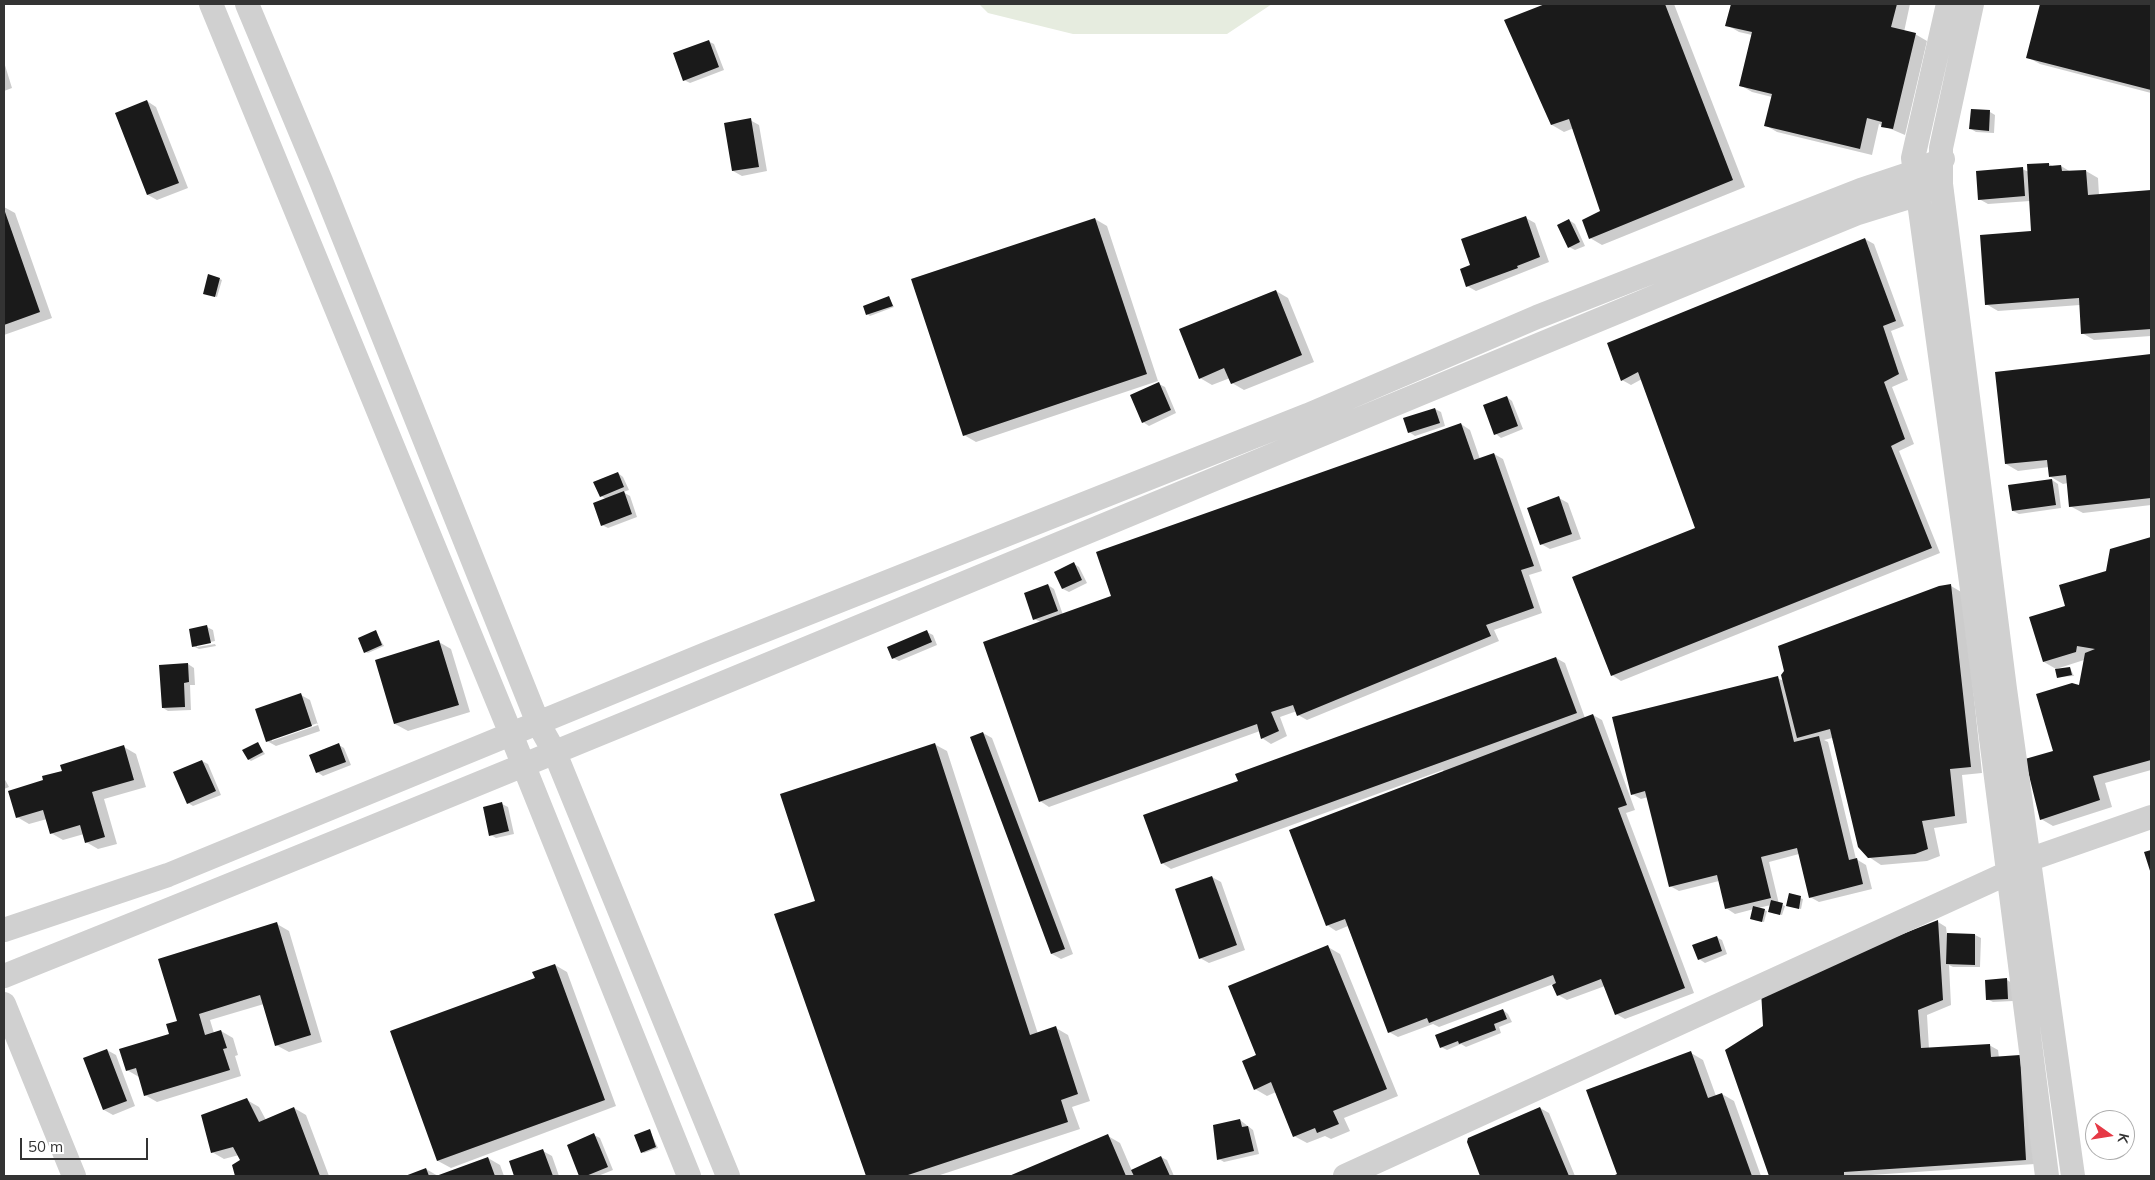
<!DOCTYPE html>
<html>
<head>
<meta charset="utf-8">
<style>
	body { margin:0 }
	#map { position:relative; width:2155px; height:1180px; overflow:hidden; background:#fff; font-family:Mulish,sans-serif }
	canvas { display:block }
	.frame { position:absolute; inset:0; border:5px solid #333; pointer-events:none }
	.north { position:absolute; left:2085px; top:1110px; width:50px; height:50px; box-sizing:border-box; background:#fff; border:1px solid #adadad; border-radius:50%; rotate:103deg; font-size:14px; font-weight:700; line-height:20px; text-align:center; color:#333 }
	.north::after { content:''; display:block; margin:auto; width:18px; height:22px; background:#e63946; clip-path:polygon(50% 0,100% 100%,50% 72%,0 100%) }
	.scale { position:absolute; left:20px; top:1138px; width:128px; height:22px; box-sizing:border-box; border:2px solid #333; border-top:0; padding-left:6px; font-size:15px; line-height:18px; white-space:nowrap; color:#333; -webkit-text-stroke:4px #fff; paint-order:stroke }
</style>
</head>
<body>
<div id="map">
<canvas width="2155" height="1180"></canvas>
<div class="frame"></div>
<div class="north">K</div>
<div class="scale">50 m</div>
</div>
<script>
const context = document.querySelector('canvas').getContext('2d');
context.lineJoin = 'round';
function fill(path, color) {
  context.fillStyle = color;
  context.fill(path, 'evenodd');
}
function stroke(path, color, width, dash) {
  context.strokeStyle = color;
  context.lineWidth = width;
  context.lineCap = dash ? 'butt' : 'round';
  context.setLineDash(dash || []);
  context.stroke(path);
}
fill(new Path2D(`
	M979,4H1272L1227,34H1073L988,13Z`), '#e6ecdf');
fill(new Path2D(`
	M1548,4H1674L1745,187L1602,245L1590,238L1601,212L1574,128L1564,132L1552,125L1506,21Z
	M1732,4H1910L1904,32L1915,34L1927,41L1905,135L1879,124L1872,155L1777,132L1765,125L1772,97L1752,92L1740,85L1752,35L1739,32L1727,25Z
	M2041,4H2151V93L2040,64L2027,57Z
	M708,41L714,44L724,70L690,83L684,80Z
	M4,62L12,88L4,91Z
	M147,101L156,107L188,188L157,200L148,195Z
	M1990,112L1995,115L1994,133L1976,132L1971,129Z
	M750,120L759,125L767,171L742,176L733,171Z
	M2049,164L2054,167L2061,166L2071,172L2086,171L2098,178L2099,195L2151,192V336L2094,340L2082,333L2080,305L1998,311L1986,304L2032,233L2030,201L1988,204L1979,199L2022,169L2029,172Z
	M4,207L15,213L52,318L4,335Z
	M1526,218L1535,223L1549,262L1476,291L1467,286L1472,266Z
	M1095,219L1107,226L1158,381L976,442L964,435Z
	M1569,220L1575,224L1585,246L1575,250L1569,247Z
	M1865,239L1874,244L1904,326L1891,331L1908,380L1892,387L1914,444L1899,451L1940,553L1621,681L1612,675L1696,528L1642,379L1631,385L1622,380Z
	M220,279L222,280L217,297L207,294Z
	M1276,291L1288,298L1314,362L1244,390L1232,383L1230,378L1212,385L1200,378Z
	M889,297L894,307L870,316L867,314Z
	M2151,356V505L2083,513L2070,506L2068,483L2063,484L2051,477L2049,467L2018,471L2006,464L1996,373Z
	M1159,384L1165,387L1176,413L1149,426L1143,422Z
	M1507,397L1512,401L1523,429L1501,438L1496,434L1485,406Z
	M1435,409L1441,412L1445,426L1415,436L1409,432Z
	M1461,424L1470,430L1480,459L1494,454L1503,459L1542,571L1529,575L1542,613L1494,630L1499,641L1307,720L1298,715L1297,711L1280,717L1287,736L1271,744L1262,738L1260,731L1049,807L1040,801L1041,622L1034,619L1048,585L1054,589L1063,615L1113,597Z
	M618,473L623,477L629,490L623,492L630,496L637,517L608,528L602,525L606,499L601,496Z
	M2052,480L2058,484L2061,508L2019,514L2013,511Z
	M1559,498L1568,503L1581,539L1550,549L1541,544Z
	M2151,538V770L2105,783L2112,807L2053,826L2041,819L2055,751L2080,686L2084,660L2056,669L2044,662L2067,606L2107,572L2111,550Z
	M1074,564L1079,567L1087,583L1069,592L1063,589L1056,572Z
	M1951,586L1963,593L1982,773L1962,775L1967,823L1934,828L1940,856L1927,861L1881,865L1869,857L1832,738L1824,740L1828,742L1856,859L1866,865L1872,889L1819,902L1810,897L1799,854L1769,862L1779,904L1785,906L1782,915L1772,913L1771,905L1758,908L1767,911L1764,922L1754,920V909L1735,914L1726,908L1719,881L1679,891L1670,886L1648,797L1641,799L1632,794L1777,678L1784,681Z
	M207,627L213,630L215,641L197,645V647L215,644L216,646L199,649L193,646Z
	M376,632L384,646L368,653L365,652Z
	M927,632L933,635L937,645L899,661L893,658Z
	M439,642L451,649L470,712L408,731L395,724Z
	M1556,658L1565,663L1585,718L1593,715L1602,720L1635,810L1626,813L1694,993L1625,1019L1616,1014L1605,986L1567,1000L1558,995L1553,984L1439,1027L1433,1024L1398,1037L1389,1032L1348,926L1336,931L1327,925L1444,772L1443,770L1171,869L1162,863L1240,782Z
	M188,664L194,668L195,685H190L191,710L168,711L163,708L161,666Z
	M2070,668L2074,676L2058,677Z
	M301,695L310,700L320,731L276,746L267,741ZM318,723V725L272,741V739Z
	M983,733L992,738L1073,954L1061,959L1052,954Z
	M258,743L265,754L251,761L248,759Z
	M934,744L947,751L1038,1034L1056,1028L1068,1035L1090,1101L1072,1107L1080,1129L937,1176H867L776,915L817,901Z
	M339,745L344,748L351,765L323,776L317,772Z
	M124,747L136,754L146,787L104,799L117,844L98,849L86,842L84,834L63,840L51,833L47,819L29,824L17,817L63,771Z
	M202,761L208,764L221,795L193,806L188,803Z
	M4,778L9,787L4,789Z
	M502,804L508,807L514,834L496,838L491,835Z
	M1212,877L1221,882L1245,950L1209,963L1200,958Z
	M1790,895L1803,899L1801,909L1788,906Z
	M1938,922L1946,927L1947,935H1975L1981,938L1980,967H1953L1949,965L1951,1005L1927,1015L1929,1049L1989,1045L1998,1050L1999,1058L2028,1062L2035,1164L1856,1176H1771L1726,1051Z
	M277,924L289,931L322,1042L289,1052L276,1045L264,1004L210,1020L214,1033L221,1031L233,1038L238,1055L235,1056L241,1076L157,1102L145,1095L139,1077L127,1070L170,1035L178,1022Z
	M1716,937L1722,940L1727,954L1705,963L1699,959Z
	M1328,947L1340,954L1398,1096L1344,1118L1350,1131L1331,1139L1325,1136L1307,1143L1294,1136L1276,1092L1267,1096L1255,1089L1258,1056Z
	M555,965L567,972L616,1106L451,1168L438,1161L391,1032L536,978Z
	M2007,980L2012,983L2013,1001L1993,1002L1987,999Z
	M1503,1010L1508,1014L1512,1022L1499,1027L1501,1033L1466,1047L1461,1044L1447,1050L1441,1047Z
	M107,1050L116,1055L135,1106L113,1115L104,1110L85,1059Z
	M1691,1053L1703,1060L1716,1096L1722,1094L1734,1101L1761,1176H1616L1618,1175Z
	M247,1100L259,1107L266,1120L294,1108L306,1115L329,1176H236L234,1165L242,1160L239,1155L224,1159L212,1152Z
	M1540,1108L1549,1113L1575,1176H1481L1468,1142Z
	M1240,1120L1253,1130L1259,1154L1224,1162L1219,1159Z
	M650,1131L658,1148L644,1153L642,1152Z
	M594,1135L600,1138L613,1170L598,1176H581L568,1145Z
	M1108,1136L1120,1143L1132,1171L1161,1157L1167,1160L1174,1176H1012Z
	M543,1151L552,1156L559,1176H515L511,1162Z
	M488,1158L500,1165L504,1176H439Z
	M426,1169L438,1176H408Z`), '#0003');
fill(new Path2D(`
	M1545,4H1665L1733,180L1589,239L1582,220L1600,211L1569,119L1551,125L1504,20Z
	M1731,4H1897L1891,27L1916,33L1893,129L1881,127L1882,122L1867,118L1860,149L1764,126L1772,94L1739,86L1752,32L1725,26Z
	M2040,4H2151V90L2026,58Z
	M709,40L719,67L683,81L673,53Z
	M147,100L179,183L147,195L115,113Z
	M1971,109L1990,110L1989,131L1969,129Z
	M751,118L759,167L732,171L724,123Z
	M2049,163V166L2061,165L2062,171L2086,170L2088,195L2151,190V329L2081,334L2079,298L1985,305L1980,235L2031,231L2027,164Z
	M2023,167L2025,196L1978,200L1976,171Z
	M4,209L40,312L4,325Z
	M1526,216L1540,257L1517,266L1518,268L1466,287L1460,269L1470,265L1461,239Z
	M1095,218L1147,374L963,436L911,279Z
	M1569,219L1580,242L1568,248L1557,225Z
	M1865,238L1896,321L1883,326L1899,374L1884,382L1905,439L1891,446L1932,548L1611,676L1572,577L1695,528L1638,372L1621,381L1607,343Z
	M208,274L220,278L215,297L203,294Z
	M1276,290L1302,355L1231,384L1224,368L1199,379L1179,329Z
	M889,296L893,306L866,315L863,306Z
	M2151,354V498L2069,507L2066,475L2049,477L2047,460L2005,464L1995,372Z
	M1159,382L1171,410L1142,423L1130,395Z
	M1507,396L1518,426L1494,435L1483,405Z
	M1435,408L1440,423L1408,433L1403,418Z
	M1461,423L1474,460L1494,453L1534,566L1521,570L1534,608L1486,625L1491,636L1297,716L1293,705L1271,712L1279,731L1261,739L1257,724L1039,802L983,642L1111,596L1096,552Z
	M618,472L624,487L600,497L593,482Z
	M2052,479L2056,505L2012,511L2008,485Z
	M624,491L632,514L601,526L593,503Z
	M1559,496L1572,534L1540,545L1527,508Z
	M2151,537V760L2093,776L2100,800L2040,820L2025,759L2053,751L2036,694L2072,683L2079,685L2085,653L2095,649L2077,646L2076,652L2043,662L2029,617L2065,606L2059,585L2106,571L2110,549Z
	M1074,562L1082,580L1062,589L1054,572Z
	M1048,584L1058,611L1033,620L1024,593Z
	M1951,584L1971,767L1950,769L1955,816L1922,821L1928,849L1915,854L1868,858L1858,847L1830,729L1797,738L1781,675L1784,671L1778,646L1939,586Z
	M207,625L211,643L192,647L189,629Z
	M376,630L382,645L364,653L358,638Z
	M927,630L932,642L892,659L887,647Z
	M439,640L459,705L394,724L375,660Z
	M1556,657L1577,713L1161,864L1143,815L1238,781L1235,774Z
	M188,663L189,682L184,683L185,707L162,708L159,665Z
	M2070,667L2072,675L2057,678L2055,669Z
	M1778,676L1794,742L1819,736L1849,860L1857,858L1863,884L1809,898L1797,848L1761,857L1771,898L1725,909L1717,875L1669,887L1645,791L1631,795L1612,717Z
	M301,693L312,726L266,742L255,709Z
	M1593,714L1627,805L1618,808L1685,988L1615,1015L1601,979L1557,996L1552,985L1556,983L1553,975L1429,1023L1427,1018L1388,1033L1345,919L1326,926L1289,830Z
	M983,732L1065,949L1051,954L970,737Z
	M258,742L263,752L248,760L242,750Z
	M339,743L346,762L316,773L309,755Z
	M935,743L1030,1035L1056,1026L1078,1094L1061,1100L1068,1122L905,1176H866L774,914L815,901L780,794Z
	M124,745L134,780L92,792L105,837L85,843L80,825L50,834L43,810L16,818L8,791L43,780L42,776L62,771L60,765Z
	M202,760L216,791L187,804L173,772Z
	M502,802L509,831L489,836L483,807Z
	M2151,850V874L2144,852Z
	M1212,876L1237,945L1199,959L1175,889Z
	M1789,893L1801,896L1799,909L1786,906Z
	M1771,900L1783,903L1780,915L1768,912Z
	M1753,906L1765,909L1762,922L1750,919Z
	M1938,920L1943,1000L1918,1010L1921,1048L1990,1044L1991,1057L2020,1055L2026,1160L1844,1172V1176H1769L1725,1050L1763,1026L1761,990Z
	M277,922L311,1035L275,1046L260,995L199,1014L205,1035L221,1030L227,1048L223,1049L230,1070L144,1096L136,1068L126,1071L119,1049L169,1034L166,1024L177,1021L158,959Z
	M1947,933L1975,934V965L1946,964Z
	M1717,936L1722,951L1698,960L1692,945Z
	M1328,945L1387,1089L1333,1111L1339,1124L1317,1133L1315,1128L1293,1137L1271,1082L1254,1090L1242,1061L1256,1055L1228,986Z
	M555,964L605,1100L437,1161L390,1031L535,978L532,972Z
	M2007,978L2008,999L1986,1000L1985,980Z
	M1503,1009L1507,1019L1494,1024L1496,1030L1459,1044L1458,1041L1440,1048L1435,1035Z
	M107,1049L127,1101L103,1110L83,1058Z
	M1691,1051L1708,1098L1722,1093L1752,1176H1613L1617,1174L1586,1090Z
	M247,1098L259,1122L294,1107L320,1176H235L232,1165L240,1160L233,1147L211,1153L201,1115Z
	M1540,1107L1569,1176H1480L1467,1142L1468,1138Z
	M1240,1119L1242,1127L1248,1126L1254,1151L1217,1160L1213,1125Z
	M650,1129L656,1147L641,1153L634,1135Z
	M594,1133L608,1167L586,1176H579L567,1145Z
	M1108,1134L1126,1176H1009Z
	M543,1149L553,1176H514L509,1161Z
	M1161,1156L1170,1176H1134L1131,1170Z
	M488,1157L495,1176H436Z
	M426,1168L429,1176H405Z`), '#1a1a1a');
stroke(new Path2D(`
	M211,4L511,734L689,1176
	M247,4L321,181L538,723L555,753L728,1176
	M1948,4L1913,158L1971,582L2047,1176
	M1972,4L1941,148V184L2005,689L2073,1176
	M4,930L168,875L708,653L1308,415L1537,317L1861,190L1915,172L1943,159
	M4,976C624,728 1239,467 1858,213L1919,194L1941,184
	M4,1004L74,1176
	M1345,1176L2008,873L2028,860L2151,817`), '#d0d0d0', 24);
</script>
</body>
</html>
